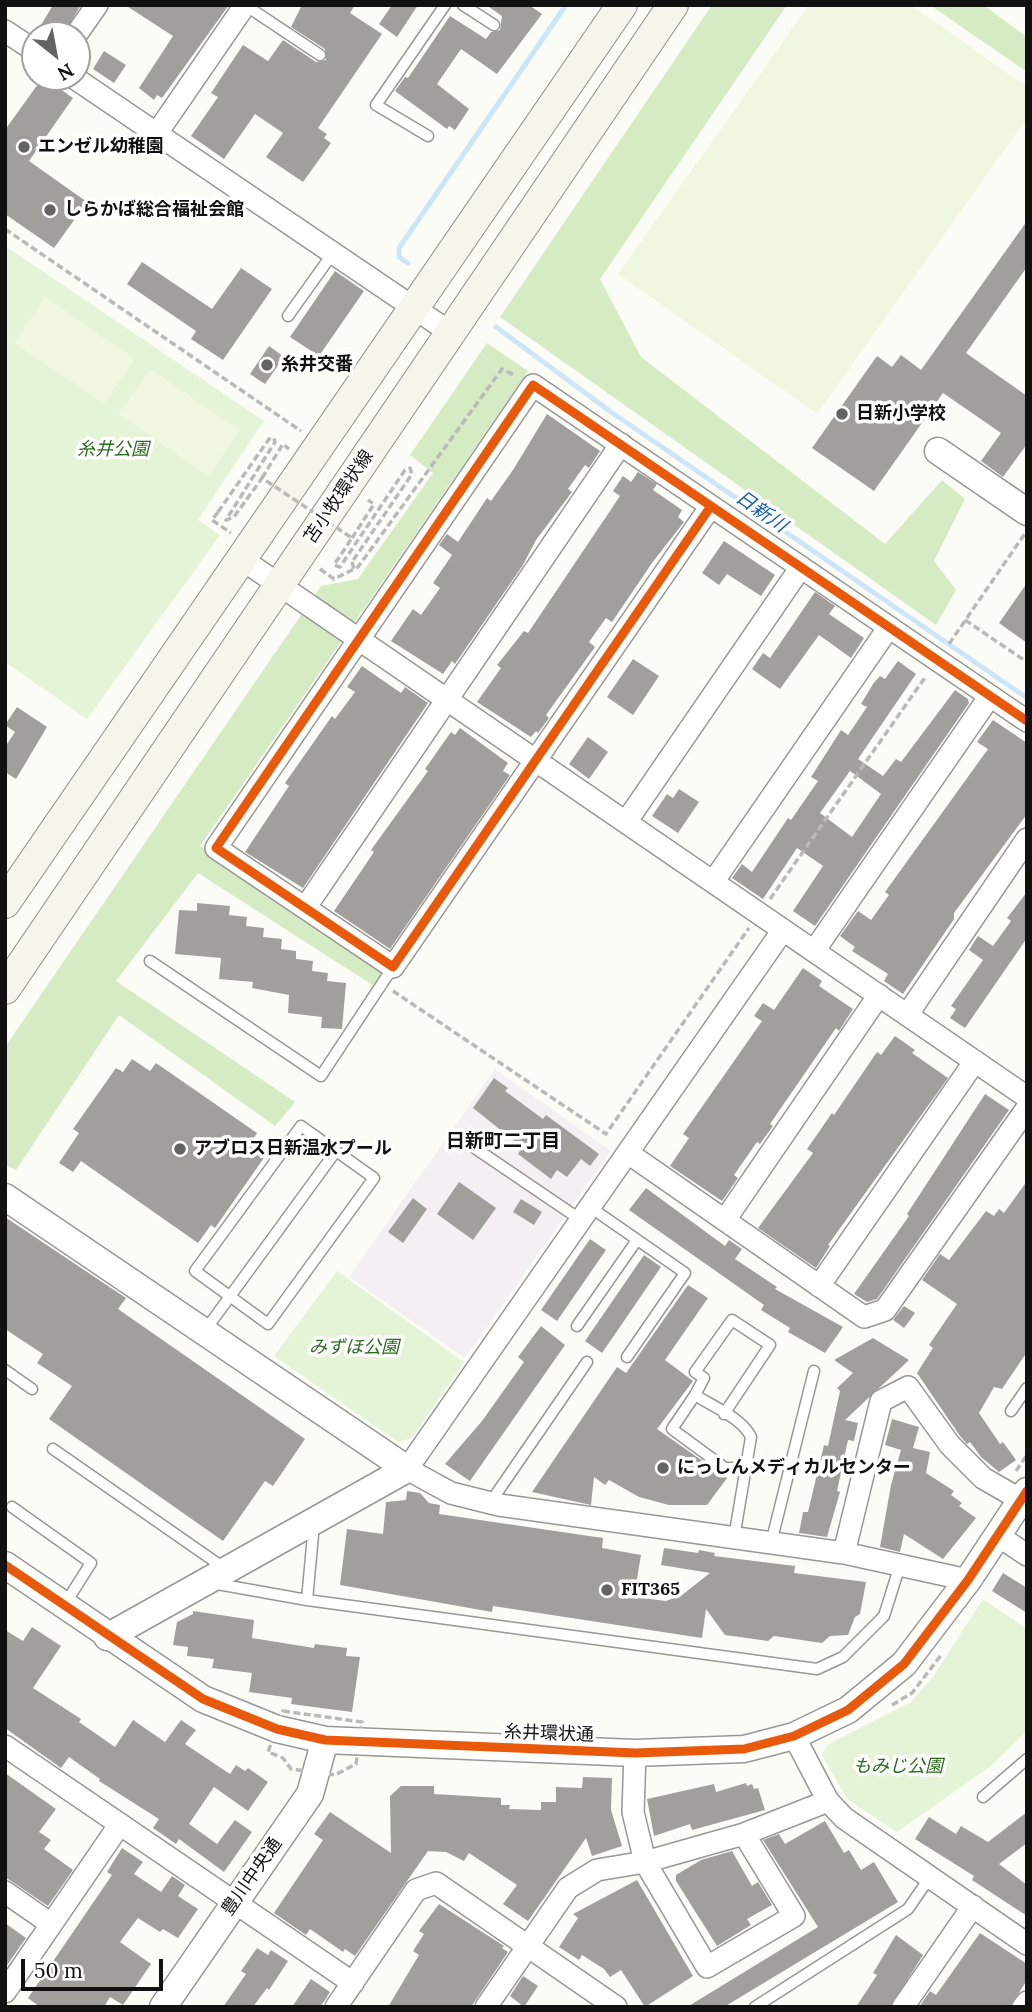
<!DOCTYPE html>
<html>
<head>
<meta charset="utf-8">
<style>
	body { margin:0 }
	#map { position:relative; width:1032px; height:2012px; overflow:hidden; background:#fcfcf7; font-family:Lora,serif }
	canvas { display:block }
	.frame { position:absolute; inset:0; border:7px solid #111; pointer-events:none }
	.north { position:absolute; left:21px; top:21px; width:70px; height:70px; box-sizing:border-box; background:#fff; border:2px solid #a0a0a0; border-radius:50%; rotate:149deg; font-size:19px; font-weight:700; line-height:28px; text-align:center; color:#111 }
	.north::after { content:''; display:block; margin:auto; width:24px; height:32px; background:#636362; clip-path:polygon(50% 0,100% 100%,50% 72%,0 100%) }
	.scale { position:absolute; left:21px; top:1959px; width:142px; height:32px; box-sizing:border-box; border:4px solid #111; border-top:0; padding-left:9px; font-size:21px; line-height:24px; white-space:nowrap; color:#111; -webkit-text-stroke:5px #fff; paint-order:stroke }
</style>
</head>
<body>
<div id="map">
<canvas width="1032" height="2012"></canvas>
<div class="frame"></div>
<div class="north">N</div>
<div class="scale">50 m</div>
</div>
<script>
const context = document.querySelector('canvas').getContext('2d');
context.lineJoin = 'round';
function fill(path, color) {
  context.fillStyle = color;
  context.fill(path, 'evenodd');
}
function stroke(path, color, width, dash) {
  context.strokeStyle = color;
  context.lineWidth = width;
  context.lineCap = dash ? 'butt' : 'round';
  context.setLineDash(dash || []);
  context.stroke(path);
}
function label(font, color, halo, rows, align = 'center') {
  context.font = font + ' Lora,"Noto Sans JP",serif';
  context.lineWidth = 7;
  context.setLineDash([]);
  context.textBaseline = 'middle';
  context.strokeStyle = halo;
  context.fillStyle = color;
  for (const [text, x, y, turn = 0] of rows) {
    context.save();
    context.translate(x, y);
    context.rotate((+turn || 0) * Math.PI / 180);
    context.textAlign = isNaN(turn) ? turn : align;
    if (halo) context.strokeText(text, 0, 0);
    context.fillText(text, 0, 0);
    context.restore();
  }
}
fill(new Path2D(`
	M495,1069L611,1151L465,1358L349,1277Z`), '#f4eff3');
fill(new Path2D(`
	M5,246L264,421L198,520L220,535L87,719L5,662Z
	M337,1271L464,1362L412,1438L398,1442L274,1356Z
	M983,1599L1027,1629V1731L991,1766L897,1832L847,1799L822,1755L827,1745L911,1702L932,1678Z`), '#e5f3d6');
fill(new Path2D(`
	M712,5H787L600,279L641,357L885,544L942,480L965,499L934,561L956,590L936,625L500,317Z
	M930,5H983L1027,37V72Z
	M487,343L528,371L200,846L385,966L374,986L198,873L116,981L295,1102L275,1126L119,1015L16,1170L5,1165V1047L321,586L358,579L433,473L410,455Z`), '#d5ebc4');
fill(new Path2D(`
	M809,5H911L1027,87V118L817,414L618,274Z
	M45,297L135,359L104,404L14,343Z
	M150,369L240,430L209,476L118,414Z`), '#eff7e0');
stroke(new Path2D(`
	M408,263L399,257V248L566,5
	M496,327L611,412L1027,698`), '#cce6f8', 5);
fill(new Path2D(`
	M53,5H81L63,35H35Z
	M125,5H229L162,98L157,95L154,100L139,88L173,36Z
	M302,5H355L350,13L382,34L318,128L327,134L324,138L331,143L303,182L266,157L283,133L255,114L224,159L191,136L218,97L211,93L243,45L268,61L283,40L316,62L326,60L325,49L291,27Z
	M392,5H418L397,37L379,24Z
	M486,5H529L542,14L497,74L461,49L437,84L469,109L455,130L449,126L447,129L395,91L405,77L408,78L450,16L486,39L491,32L500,30L502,16Z
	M104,51L126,65L114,83L93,69Z
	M43,77L73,98L29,161L87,202L54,248L5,214V130Z
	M1027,221V267L966,353L1027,396V444L1003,477L981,461L1001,433L943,393L874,491L812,448L877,356L892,367L901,355L921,370Z
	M142,262L212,309L241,268L272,289L223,360L191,339L196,331L127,284Z
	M335,271L364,291L319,356L290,337Z
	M269,346L284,357L265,384L250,374Z
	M547,414L600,451L589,468L585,465L568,489L572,492L536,540L523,565L455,664L452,661L443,674L391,641L413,609L421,615L440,588L433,583L452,555L439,545L447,534L458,542L487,498L491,501L513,470Z
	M638,472L657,484L653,490L682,510L678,517L684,522L652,563L612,622L606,618L589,642L595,647L546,715L549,718L538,733L536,731L531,737L477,702L501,668L497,665L524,631L528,633L620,496L613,491L623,476L631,482Z
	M724,541L775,575L761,596L727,574L719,585L702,573Z
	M1027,583V643L999,623Z
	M815,592L835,606L829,614L864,638L851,658L819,635L780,689L752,669L763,653L770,658Z
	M633,659L659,676L633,715L607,697Z
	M898,661L916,674L858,759L883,776L896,759L901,762L955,690L968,699L969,703L815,926L793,911L823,866L797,848L763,899L732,878L742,864L752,872L788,818L791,820L818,781L811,777L841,730L848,735L867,707L861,704L873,684L880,676L885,679ZM850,771L881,794L852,837L820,813Z
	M362,666L401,693L405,687L428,703L303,888L245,852L289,786L285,783L332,716L335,719L355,692L347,687Z
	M17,707L47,727L16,779L5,772V747L15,732L5,725Z
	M993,720L1027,743V814L954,913V919L903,994L884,981L888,974L852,951L855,947L840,936L858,911L871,920L889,895L885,892L988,749L977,742Z
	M460,728L508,763L503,771L510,775L390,949L334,911L374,852L371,850L428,771L425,769L451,732L455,735Z
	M588,737L608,752L589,779L569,764Z
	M679,789L699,802L678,833L652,816L667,794L673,798Z
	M1027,892V938L965,1028L950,1018L956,1009L951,1006L983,960L969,950L978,936L993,946L1011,921L1007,918Z
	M197,903L230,906L229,915L247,917L246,926L264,928L263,937L282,939L281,949L296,951V959L313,961L312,971L328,973L327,981L346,983L342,1029L321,1028L322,1017L288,1013L289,995L252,988L253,982L219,979L221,958L175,954L179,910L197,911Z
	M803,968L822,981L819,986L853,1009L839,1031L836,1028L770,1124L773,1126L760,1144L757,1142L734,1175L738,1178L722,1201L670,1166L689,1138L683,1134L762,1021L754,1016L763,1003L774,1010Z
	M895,1036L915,1050L912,1053L948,1078L828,1245L830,1246L816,1268L758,1228L813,1153L807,1149L832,1113L834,1115L877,1052L881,1055Z
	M132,1059L150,1071L156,1063L257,1133L252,1141L268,1152L215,1228L211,1225L198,1243L81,1161L73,1172L59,1163L79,1133L73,1129L116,1068L123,1072Z
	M494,1078L508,1088L505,1091L543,1119L546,1115L599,1154L590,1166L581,1159L567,1177L557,1170L551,1179L518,1154L522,1147L473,1108Z
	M985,1094L1009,1110L877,1299L867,1302L854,1294L909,1216L907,1214Z
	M1027,1181V1352L1002,1389L994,1387L979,1413L1000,1444L1003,1442L1016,1460L999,1472L981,1457L970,1442L967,1444L960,1436L917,1373L933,1348L929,1345L957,1304L922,1280L940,1254L949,1260L986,1211L994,1216L999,1209L1004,1213Z
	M459,1182L496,1208L473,1240L437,1214Z
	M646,1188L725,1246L729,1240L742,1249L735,1259L777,1287L775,1289L843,1327L825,1353L788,1332L790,1328L761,1310L764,1305L629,1210Z
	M413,1198L427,1209L403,1243L388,1232Z
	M521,1199L542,1212L534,1225L513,1212Z
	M5,1217L126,1298L118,1309L305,1439L273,1486L265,1481L223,1541L49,1419L72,1386L37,1363L43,1354L5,1329Z
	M590,1239L606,1250L557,1321L541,1310Z
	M644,1255L661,1267L602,1353L585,1341Z
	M688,1285L708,1298L665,1360L693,1381L657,1429L727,1478L707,1505H669L639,1497L609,1480L605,1485L594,1477L591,1505L532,1492L617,1367L626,1373Z
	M904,1306L915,1313L904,1328L893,1320Z
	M541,1326L565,1345L470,1481L445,1464L482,1421L524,1362L518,1357Z
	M873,1338L909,1360L845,1420L858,1423L854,1441L848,1440L837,1491L840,1492L827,1537L799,1533L803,1512H808L824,1445L828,1446L840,1391L837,1388L853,1373L834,1360Z
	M892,1419L919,1427L913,1448L930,1452L926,1473L954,1491L951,1495L962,1503L959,1506L976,1518L943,1559L904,1534L900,1552L880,1547L891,1485L901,1450L885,1445Z
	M407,1491L420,1493L429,1503L440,1505L439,1514L603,1538L602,1548L641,1555L634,1597L666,1601L682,1595L710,1573L661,1565L664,1548L698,1553L699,1550L715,1553L714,1556L795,1566L794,1573L866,1582L860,1614L855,1617L848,1635L830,1636L822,1643L774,1636L768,1641L725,1635L706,1609L702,1638L493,1606L492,1612L340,1585L347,1529L383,1534L386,1502L406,1500Z
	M1003,1573L1027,1588V1613L992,1591Z
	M193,1611L254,1620L252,1638L314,1648L315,1644L347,1648L346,1656L360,1657L352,1712L291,1704L292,1698L249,1692L252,1673L212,1668L214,1659L187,1656L188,1647L173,1645L177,1622L193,1614Z
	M32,1627L61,1646L33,1688L81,1719L79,1722L115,1747L133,1720L165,1742L181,1720L196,1730L185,1744L230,1774L236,1765L245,1771L248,1768L268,1782L248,1811L214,1787L189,1824L217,1844L235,1820L252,1832L224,1872L179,1839L176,1844L153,1828L159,1819L99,1781L100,1779L69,1757L61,1768L5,1728V1630L23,1641Z
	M5,1773L56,1809L39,1832L51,1840L44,1849L73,1870L48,1906L5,1877Z
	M583,1777L612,1778L611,1810L622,1846L592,1856L586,1838L528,1921L503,1904L517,1885L469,1853L464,1861L446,1852L428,1851L355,1956L345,1949L343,1952L310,1929L306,1935L274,1913L323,1840L314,1834L330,1812L391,1853L390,1796L401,1786H434V1794L501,1798V1805H510L509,1809L541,1810V1802H556V1787L582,1788Z
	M746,1783L747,1786L752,1784L754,1789L758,1788L765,1810L692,1830L690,1824L654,1836L647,1799L714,1784L716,1792Z
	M1027,1812V1843L999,1864L1027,1885V1916L972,1880L974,1876L915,1839L929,1817L956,1834L961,1826L988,1842Z
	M825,1821L844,1853L849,1850L861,1870L874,1862L898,1902L724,2007H687L818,1927L763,1840L779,1834L785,1844Z
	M122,1848L143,1862L134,1874L161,1892L172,1876L185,1885L178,1896L198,1909L178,1938L163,1929L160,1932L138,1918L120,1942L151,1964L123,2005L110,1997L104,2007H40L28,1998L112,1875L107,1872Z
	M732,1851L752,1886L758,1882L772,1905L747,1919L751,1925L717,1946L676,1881V1875L701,1860Z
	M637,1880L693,1976L645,2007L621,1970L610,1977L604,1969L582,1955L579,1960L559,1947L578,1918L573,1914Z
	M439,1904L504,1946L502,1948L508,1952L471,2007H388L419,1955L413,1951L424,1934L419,1931Z
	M5,1923L26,1938L5,1968Z
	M980,1933L1027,1964V1980L1010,2007H919L930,1991L936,1995Z
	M896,1935L923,1955L890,2007H856L877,1975L873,1973Z
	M257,1948L268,1955L271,1950L288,1961L269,1990L267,1988L253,2007H223L246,1974L241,1971Z
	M523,1976L538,1986L524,2007L510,1996Z
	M311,1979L330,1992L325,2000L320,2007H292Z`), '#a09f9c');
const service = new Path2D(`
	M245,5L320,55
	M463,5L494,25
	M428,136L376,105L445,5
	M288,316L333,253
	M150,961L321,1076L393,967
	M301,1126L374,1178L268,1324L195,1271Z
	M463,1140L581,1220
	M590,1207L685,1273L627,1357
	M577,1326L637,1240
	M204,1332L336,1151
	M5,1370L32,1389
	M695,1395L672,1429L725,1468H746
	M1011,1411L1027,1388
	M724,1414L770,1345L732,1320L695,1372L704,1378L695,1395C712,1406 742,1418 751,1437L734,1538
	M53,1449L224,1568
	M490,1503L587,1362
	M12,1507L91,1563L65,1604
	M771,1543L814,1371
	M212,1583L307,1600L817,1669L843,1657L884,1616L900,1565
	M307,1600L314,1524
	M983,1797L1027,1759
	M755,2007L908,1909L930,1877`);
const minor = new Path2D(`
	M5,31L35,51
	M76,35L97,5
	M73,77L451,333
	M157,133L245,5
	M711,506L393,967L216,848L533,385C698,496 862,609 1027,721
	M243,560L1027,1097
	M626,822L801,567
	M713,882L889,627
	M305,908L621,444
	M783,930L407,1469L451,1493L499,1505L844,1553L968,1580
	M814,951L990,696
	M907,1015L1027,839
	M628,1153L864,1317L885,1310L1027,1108
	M725,1220L879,995
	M819,1286L975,1061
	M997,1535L1027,1555
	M844,1553L881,1401L908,1387L950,1445L983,1478L1021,1500
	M794,1736L828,1801L844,1818L1027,1944
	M5,1746L353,1983
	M635,1753L633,1812L645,1862L707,1967L794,1916L744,1834
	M5,1892L51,1924
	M5,1992L120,1824
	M336,2007L416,1890L436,1883L616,2007
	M486,2007L568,1888L597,1870L645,1862L744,1834L828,1801
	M903,2007L973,1906
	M1023,2007L1027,2002`);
const tertiary = new Path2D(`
	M938,451L1027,512
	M5,1197L407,1469L107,1637
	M5,1565L203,1699L277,1729L325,1740L635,1753L744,1749L794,1736L848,1710L904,1664L968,1580L1027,1491
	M163,2007L310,1794L325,1740`);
const secondary = new Path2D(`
	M5,903L622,5
	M5,989L673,5`);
stroke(service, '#979795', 13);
stroke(minor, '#979795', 24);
stroke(tertiary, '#979795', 29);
stroke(secondary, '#8d8d8b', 32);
stroke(new Path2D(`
	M5,229L301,431
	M262,478L283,444L289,449
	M218,512L212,520L231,533
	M352,538L374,504L368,500
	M352,562L354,569
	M320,569L334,579L358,567L502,369L516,376
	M965,620L1027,662
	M949,644L1026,532
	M770,899L926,676
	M393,991L606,1134L749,928
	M1016,1471L1027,1455
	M892,1705L912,1693L942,1654
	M283,1711L362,1722L356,1764L335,1775L291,1769L283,1758L268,1752Z`), '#b9b9b8', 3.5, [7, 3.5]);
stroke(service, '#fffffe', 10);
stroke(minor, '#fffffe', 21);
stroke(tertiary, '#fffffe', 26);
stroke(secondary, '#f6f5eb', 30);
stroke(new Path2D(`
	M218,512L269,439L274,438L275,442L226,520L234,517L262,478L352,538L334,565L340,567L405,470L410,468L412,474L352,562`), '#b9b9b8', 3.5, [7, 3.5]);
stroke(new Path2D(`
	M711,506L393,967L216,848L533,385C698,496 862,609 1027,721
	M5,1565L203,1699L277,1729L325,1740L635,1753L744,1749L794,1736L848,1710L904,1664L968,1580L1027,1491`), '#e8590c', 9);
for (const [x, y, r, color] of [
	[24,147,7,"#636362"],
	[50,210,7,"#636362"],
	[267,365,7,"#636362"],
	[842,414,7,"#636362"],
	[180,1149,7,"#636362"],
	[663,1468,7,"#636362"],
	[607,1590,7,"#636362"]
]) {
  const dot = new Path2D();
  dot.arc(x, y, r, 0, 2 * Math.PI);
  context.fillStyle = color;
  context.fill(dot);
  stroke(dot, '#fff', 2.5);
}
label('bold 18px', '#111', '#fff', [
	["エンゼル幼稚園",38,147],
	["しらかば総合福祉会館",64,210],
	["糸井交番",281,365],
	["日新小学校",856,414],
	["アブロス日新温水プール",194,1149],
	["にっしんメディカルセンター",677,1468],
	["FIT365",621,1590]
], 'left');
label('italic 18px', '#2a6c1d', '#fff', [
	["糸井公園",113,450],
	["みずほ公園",354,1348],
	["もみじ公園",898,1767]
]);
label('18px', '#111', '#fff', [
	["苫小牧環状線",339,497,-56],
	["糸井環状通",549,1734,2],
	["豊川中央通",252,1877,-55]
]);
label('italic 19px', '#1460a9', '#fff', [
	["日新川",761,512,35]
]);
label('bold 19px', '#111', '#fff', [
	["日新町二丁目",503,1142]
]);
</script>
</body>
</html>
